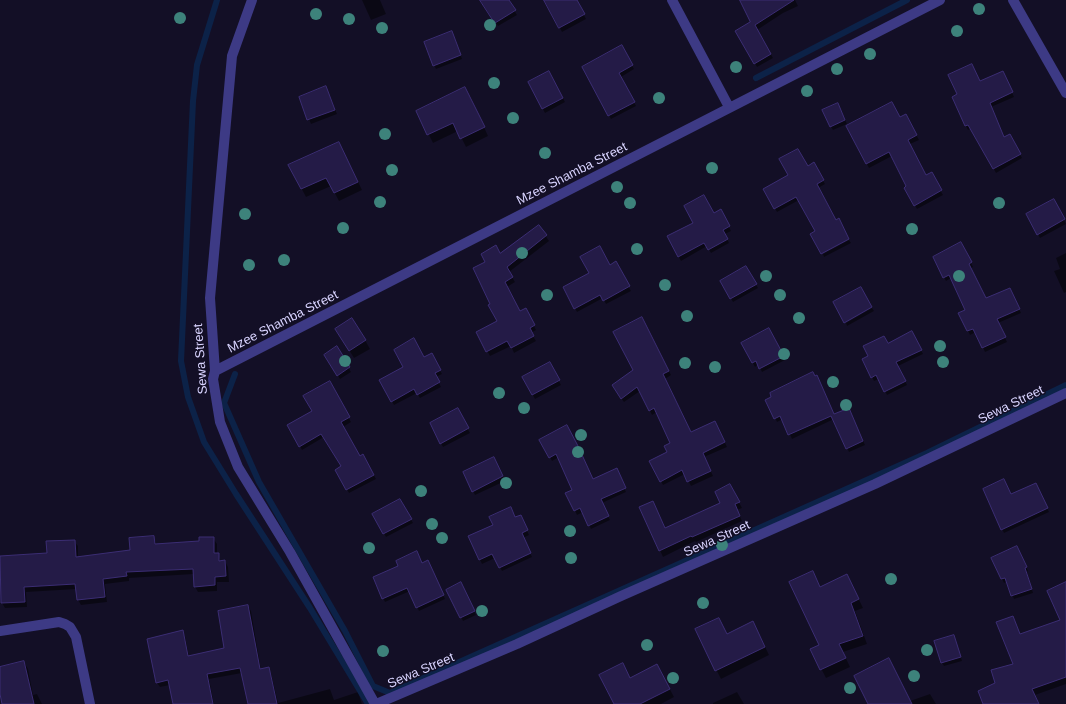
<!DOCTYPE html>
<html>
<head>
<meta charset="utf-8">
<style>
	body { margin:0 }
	canvas { display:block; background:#130f26 }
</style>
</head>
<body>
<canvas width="1066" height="704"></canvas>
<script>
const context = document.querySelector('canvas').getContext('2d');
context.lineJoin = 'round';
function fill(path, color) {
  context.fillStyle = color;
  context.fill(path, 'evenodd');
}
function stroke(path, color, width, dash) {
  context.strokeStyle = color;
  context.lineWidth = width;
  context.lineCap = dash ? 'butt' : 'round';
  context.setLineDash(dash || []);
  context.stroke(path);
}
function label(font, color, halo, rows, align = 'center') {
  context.font = font + ' Helvetica,sans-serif';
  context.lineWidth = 3;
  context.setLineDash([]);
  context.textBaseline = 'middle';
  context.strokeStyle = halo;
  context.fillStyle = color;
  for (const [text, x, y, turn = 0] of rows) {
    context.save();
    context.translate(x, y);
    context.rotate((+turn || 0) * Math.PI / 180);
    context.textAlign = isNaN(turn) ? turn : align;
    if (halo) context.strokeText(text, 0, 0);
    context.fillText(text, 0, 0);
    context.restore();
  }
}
fill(new Path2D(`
	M362,0H380L386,14L371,20Z
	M483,0H508L517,15L498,26L484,5Z
	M545,0H576L586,19L562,32Z
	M741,0H795L798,6L783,13L757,30L773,58L757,67L737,31L752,23Z
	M454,36L462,59L436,69L434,65Z
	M621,46L634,69L621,77L636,106L611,119L583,67Z
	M549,72L565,102L545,113L529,83Z
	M1005,76L1014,97L991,107L1004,138L1009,135L1022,158L996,173L971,128L968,130L966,126L953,97L980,83Z
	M326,87L337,114L311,124L300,97Z
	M470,96L488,136L466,147L458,131L433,143L417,111Z
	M839,108L847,124L833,130L831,127Z
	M906,115L919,140L910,144L926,176L931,174L943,195L917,209L905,188L907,187L892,156L869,168L847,126L900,118Z
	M343,151L362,190L339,201L331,186L306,197L289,165Z
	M814,164L825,184L818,188L816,232L799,200L777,212L764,189Z
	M1054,200L1066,224L1040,238L1028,215Z
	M721,211L731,231L725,234L729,243L711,253L707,246L681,261L668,237Z
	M539,226L549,241L509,272L515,282L507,287L520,312L528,314L536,330L531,333L536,341L514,353L511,346L490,356L477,332L498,322L492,304L500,254Z
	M849,240L851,243L824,257L823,254Z
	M961,243L973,267L971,268L986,300L1012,293L1021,313L998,323L1007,342L985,352L976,332L970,335L960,313L966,310L951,278L946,281L934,258Z
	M1066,253V292L1064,293L1054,271L1060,269L1056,258Z
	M615,263L631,291L606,304L603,298L577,312L564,288Z
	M746,267L758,288L733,302L721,281Z
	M872,308L874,311L847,326L846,323Z
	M644,323L671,375L665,379L691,433L717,426L727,447L704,457L713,476L691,486L685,474L663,485L651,462L668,452L672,444L657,412L652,415L640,391L624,402L615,390L634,370Z
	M768,329L785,360L762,372L758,364L755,367L742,343Z
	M914,336L923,354L898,366L907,385L887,395L879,379L874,381L872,377L870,356L888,344Z
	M341,337L365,340L370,349L354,358Z
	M337,348L351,372L340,379L325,355Z
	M424,358H433L442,374L436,377L441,387L420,398L417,393L394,405L381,381Z
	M550,364L561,385L535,399L524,378Z
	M329,382L351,422L343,427L360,457L363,456L376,479L349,493L336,470L342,467L324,437L302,450L289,426L314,412Z
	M767,400L834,415L850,413L865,445L849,452L834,419L792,439L783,419L777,422Z
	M457,410L470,433L443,447L431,424Z
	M541,440L593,480L617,472L626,492L602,503L610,520L591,529L583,512L577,515L567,493L573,490L559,457L552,461Z
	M496,463L505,481L475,495L473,491Z
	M1038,488L1049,512L1004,533L1002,529Z
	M733,491L742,508L737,510L742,521L696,542L695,541L663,557L641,508H656L666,529L722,504Z
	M400,500L413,523L386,537L374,514Z
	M515,518L522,520L529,535L523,538L532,557L502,571L495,558L482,564L469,537L494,525Z
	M154,538L157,545L200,542L213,538L217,544V554H218L221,562L225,561L228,567L229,582H217V591L198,592L195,587L194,574L129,578V581L105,584L107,602L81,605L78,600L77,589L26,592L27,607L5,608L2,603L0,557L48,554L74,541L78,546V558L131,551Z
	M1019,551L1028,571L1027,572L1033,593L1014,599L1007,581L1004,583L992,558Z
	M430,565L445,599L419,611L410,591L385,602L383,598Z
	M813,572L821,588L851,583L863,608L855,611L867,644L843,652L850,667L826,678L811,649L820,645Z
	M1066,584V684L1035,695L1039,704H985L996,683L1014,665L1020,635L1061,621Z
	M463,587L476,615L463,621L448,590Z
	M248,606L251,611L261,670L268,668L271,673L278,703L330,689L334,700L358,692L362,704H249L242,673L209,679L214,704H174L170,685L160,687L157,683L182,632L185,636L189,657L225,648Z
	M696,630L727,635L757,630L769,655L721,679Z
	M954,636L962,661L944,666L942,663Z
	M24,662L28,669L33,695L37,694L42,704H3L2,697H0V668Z
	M657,665L674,697L661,704H615L630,679Z
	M737,692L744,704H713V703Z
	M930,694L936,704H874L910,701Z`), '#0007');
stroke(new Path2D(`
	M217,0L197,65L193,101L181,361L188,397L204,442L236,494L310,608L368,704
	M756,78L907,0
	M235,374L224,403L259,482L345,631L373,686L390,693L927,453L1066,385`), '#0c2248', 6);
const building = new Path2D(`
	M480,0H509L516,10L495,23Z
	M544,0H577L585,14L559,28Z
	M740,0H794L755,25L771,54L754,64L735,31L750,22Z
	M452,31L461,55L433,66L424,42Z
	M622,45L633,65L619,73L635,102L608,116L582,67Z
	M972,64L980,81L1003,71L1013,92L990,103L1004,137L1010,134L1021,154L993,169L968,125L965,126L952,97L957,94L948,75Z
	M549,71L563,98L542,109L528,82Z
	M326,86L335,110L307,120L299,97Z
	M465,87L485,127L460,139L453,123L427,135L416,111Z
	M892,102L900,117L906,114L917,135L908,140L926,175L932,172L942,190L914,206L904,188L906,186L889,152L866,164L846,126Z
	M838,103L845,120L830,127L822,110Z
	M339,142L358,182L334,193L326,178L301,189L288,165Z
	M798,149L808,166L814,162L824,180L817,184L836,220L839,218L849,239L821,254L810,234L815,231L796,197L774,209L763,189L788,175L779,159Z
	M704,195L714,213L721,209L730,226L723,230L728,239L708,250L704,243L678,257L667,236L693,223L684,206Z
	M1054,199L1065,219L1037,235L1026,214Z
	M539,225L547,235L507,267L513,277L505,282L520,311L526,308L535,325L530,328L534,336L511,348L507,341L486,352L476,332L497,321L488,305L490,304L473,268L485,262L481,254L496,245L500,253Z
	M961,242L972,262L969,264L986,298L1010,288L1020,309L997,319L1006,337L982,348L973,329L967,331L958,313L965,310L949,275L943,278L933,257Z
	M600,246L610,265L616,261L630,286L603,301L600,295L574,309L563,287L589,273L580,257Z
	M746,266L757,284L730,299L720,281Z
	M861,287L872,307L844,323L833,302Z
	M642,317L669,371L663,374L691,432L715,421L725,442L703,453L711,471L687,482L682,470L660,482L649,461L667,452L664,446L670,443L654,408L649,411L637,387L621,399L612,385L633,370L613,332Z
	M352,318L366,340L349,351L335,329Z
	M769,328L784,356L759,369L756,361L752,363L741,343Z
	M912,331L922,350L896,362L906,381L884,392L876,375L871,378L862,359L868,356L863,346L884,336L888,343Z
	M414,338L424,357L432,353L441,370L435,373L440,382L417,395L414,389L391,402L379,380L403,367L394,350Z
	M337,346L350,367L337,376L324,355Z
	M550,362L560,380L532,395L522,377Z
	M813,372L815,376L817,375L834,414L849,408L863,441L846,449L831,416L788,435L780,416L774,419L765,400L771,397L770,393Z
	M330,381L350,417L341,422L360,456L363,454L374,475L346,490L335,470L341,466L321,434L299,447L287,425L312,411L303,396Z
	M458,408L469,428L440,444L430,423Z
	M567,425L578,446L593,479L617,468L626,488L601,499L609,516L588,526L580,508L574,511L565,493L572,490L556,454L549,458L539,440Z
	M494,457L503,476L472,492L463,472Z
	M1004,479L1011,494L1036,483L1048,508L1001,530L983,489Z
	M730,484L740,502L735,504L740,516L692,537L691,536L659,551L639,507L653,501L665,528L720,503L715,492Z
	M400,499L412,519L383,534L372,514Z
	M511,507L515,517L521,515L528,530L522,533L531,553L499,568L492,554L479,560L468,536L493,525L489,517Z
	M154,536L155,544L199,541V537H214V553H219V561L225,560L226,576L215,577V585L194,587L193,569L126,572L127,576L103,579L105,597L77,600L75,584L24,587L25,602L1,603L0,556L47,553L46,541L75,540L76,557L130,550L129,538Z
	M1017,546L1027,567L1025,568L1032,589L1011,596L1005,578L1001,579L991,558Z
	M417,551L422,563L428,560L444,595L416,608L407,588L382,599L373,577L398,566L396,561Z
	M813,571L820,587L847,574L859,599L851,603L863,636L839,644L846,658L820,670L810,649L819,645L789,582Z
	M461,582L475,611L460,618L446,590Z
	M1066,582V677L1032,689L1039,704H983L978,691L995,683L991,670L1013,664L996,622L1013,616L1020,634L1060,620L1047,591Z
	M248,605L260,669L269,667L277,704H248L240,668L207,674L213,704H173L168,680L156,683L147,639L183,630L188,656L224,648L218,611Z
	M719,618L727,634L753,621L765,647L715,671L695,629Z
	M954,635L961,657L941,663L934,641Z
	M889,658L912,704H868L854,676Z
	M24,661L34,704H2L0,694V667Z
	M623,663L630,678L657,664L670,689L640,704H614L599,675Z`);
fill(building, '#241b47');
stroke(building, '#3b2d73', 1);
stroke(new Path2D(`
	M252,0L232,56L210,298L215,371L213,379L220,422L238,467L290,552L375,704
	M672,0L729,107
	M1013,0L1066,93
	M215,371C458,249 698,123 940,0
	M0,631L59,622L65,624L70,627L76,637L90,704
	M376,704L517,644L621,596L875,484L1066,393`), '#3d3a85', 10);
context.fillStyle = '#3d827b';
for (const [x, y] of [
	[979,9],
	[316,14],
	[180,18],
	[349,19],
	[490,25],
	[382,28],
	[957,31],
	[870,54],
	[736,67],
	[837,69],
	[494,83],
	[807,91],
	[659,98],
	[513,118],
	[385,134],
	[545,153],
	[712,168],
	[392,170],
	[617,187],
	[380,202],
	[630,203],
	[999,203],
	[245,214],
	[343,228],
	[912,229],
	[637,249],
	[522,253],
	[284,260],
	[249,265],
	[766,276],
	[959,276],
	[665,285],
	[547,295],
	[780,295],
	[687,316],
	[799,318],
	[940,346],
	[784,354],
	[345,361],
	[943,362],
	[685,363],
	[715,367],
	[833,382],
	[499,393],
	[846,405],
	[524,408],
	[581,435],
	[578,452],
	[506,483],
	[421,491],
	[432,524],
	[570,531],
	[442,538],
	[722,545],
	[369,548],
	[571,558],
	[891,579],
	[703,603],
	[482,611],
	[647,645],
	[927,650],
	[383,651],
	[914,676],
	[673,678],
	[850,688]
]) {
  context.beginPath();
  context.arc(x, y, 6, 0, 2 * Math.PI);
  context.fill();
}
label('13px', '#d9d4ff', '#130f26', [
	["Mzee Shamba Street",572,174,-27],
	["Mzee Shamba Street",283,322,-27],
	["Sewa Street",201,359,-94],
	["Sewa Street",1011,405,-26],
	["Sewa Street",717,539,-24],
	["Sewa Street",421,671,-23]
]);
</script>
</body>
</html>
